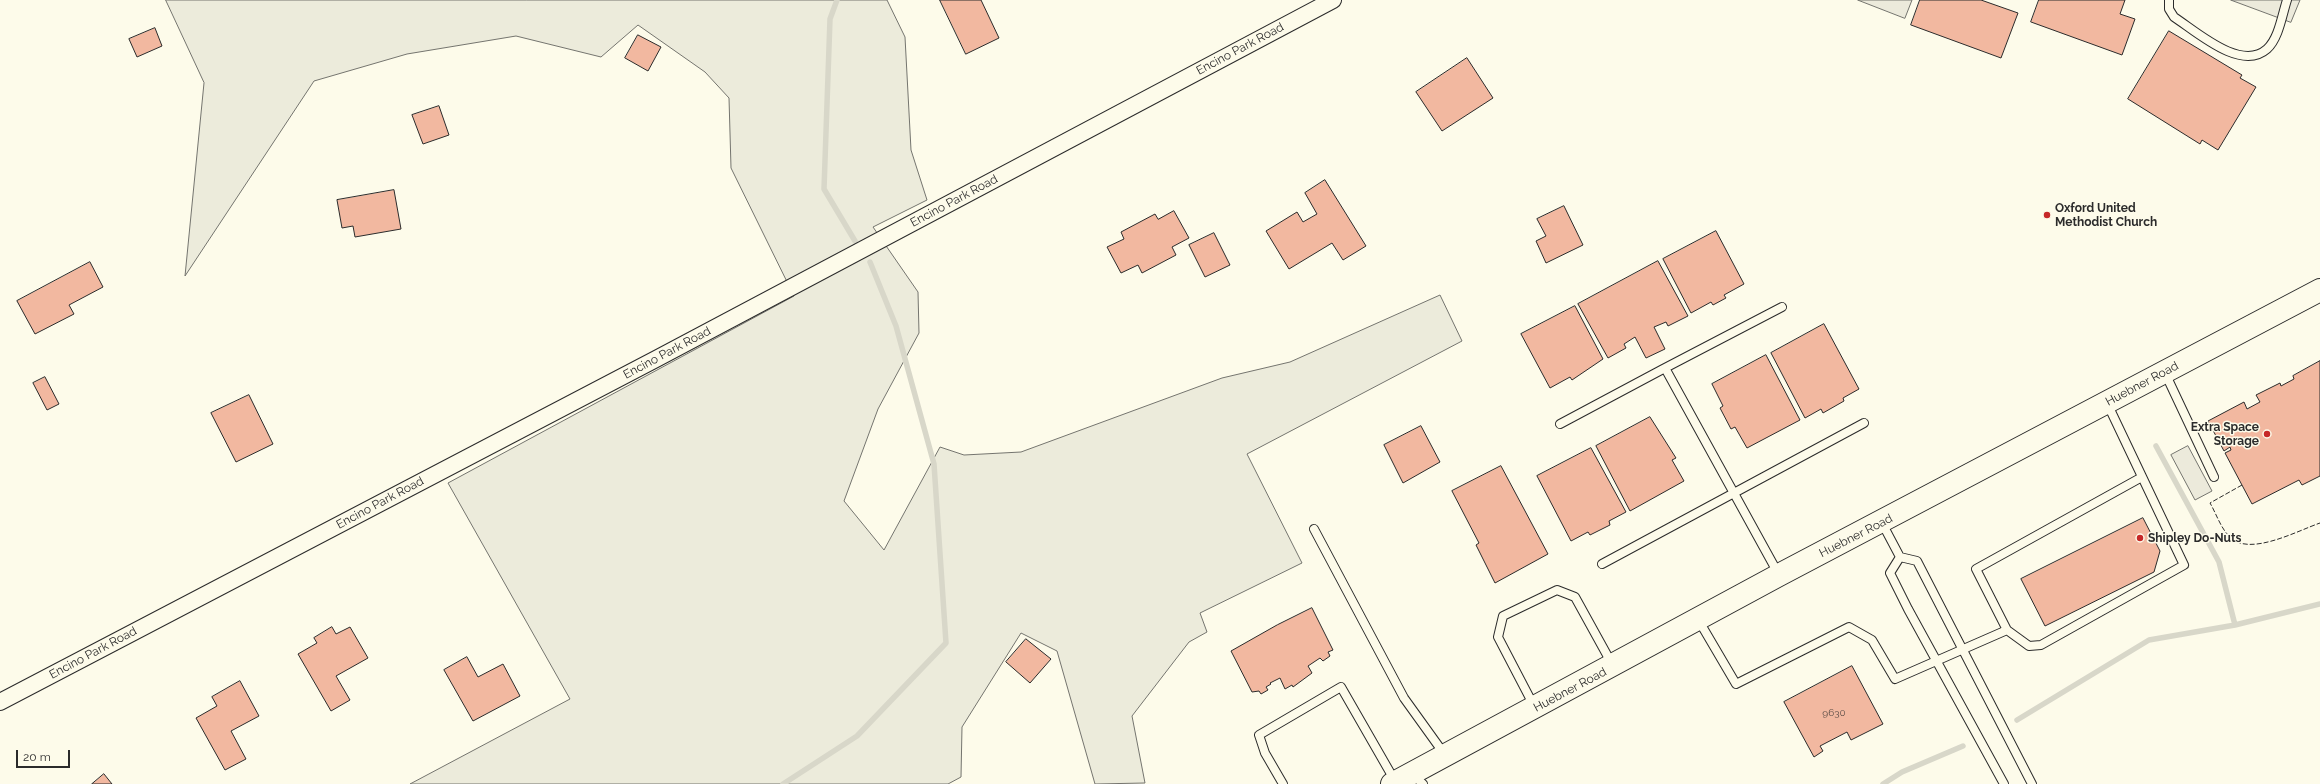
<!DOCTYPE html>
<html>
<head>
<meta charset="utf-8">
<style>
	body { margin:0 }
	#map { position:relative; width:2320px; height:784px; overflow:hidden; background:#fdfbea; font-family:Raleway,sans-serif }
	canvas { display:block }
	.scale { position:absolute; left:16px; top:750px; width:54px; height:18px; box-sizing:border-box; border:2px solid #2b2b2b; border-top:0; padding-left:5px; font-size:12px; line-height:14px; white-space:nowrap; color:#2b2b2b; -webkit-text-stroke:3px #fdfbea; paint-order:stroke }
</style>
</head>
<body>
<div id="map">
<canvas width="2320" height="784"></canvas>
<div class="scale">20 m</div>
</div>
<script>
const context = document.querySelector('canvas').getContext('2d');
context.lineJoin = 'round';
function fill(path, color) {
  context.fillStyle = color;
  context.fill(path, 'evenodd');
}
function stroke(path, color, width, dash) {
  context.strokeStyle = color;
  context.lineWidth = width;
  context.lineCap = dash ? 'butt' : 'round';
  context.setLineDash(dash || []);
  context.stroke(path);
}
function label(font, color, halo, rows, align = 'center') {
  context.font = font + ' Raleway,sans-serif';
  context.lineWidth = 3;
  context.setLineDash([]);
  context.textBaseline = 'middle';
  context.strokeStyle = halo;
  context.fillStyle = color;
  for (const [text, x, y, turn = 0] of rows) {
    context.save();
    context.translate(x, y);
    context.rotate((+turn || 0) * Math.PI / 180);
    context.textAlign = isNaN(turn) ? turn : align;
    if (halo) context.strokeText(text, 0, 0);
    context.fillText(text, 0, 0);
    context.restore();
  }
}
const green = new Path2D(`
	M166,0H887L905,37L911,150L927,200L873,227L918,292L919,333L878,409L844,501L884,550L940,447L964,455L1021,452L1222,378L1290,362L1440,295L1462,341L1247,454L1302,563L1200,613L1207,632L1189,642L1132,716L1145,783L1095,784L1057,651L1021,633L962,727L961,777L948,784H410L570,699L448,483L794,296L731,168L729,98L705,72L638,25L601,57L516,36L407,54L314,81L185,276L204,83Z`);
fill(green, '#ecebdb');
stroke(green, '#74746e', 1);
const parking = new Path2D(`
	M1858,0H1912L1905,18Z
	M2231,0H2300L2291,22Z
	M2188,446L2212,491L2195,500L2171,455Z`);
fill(parking, '#eceadb');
stroke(parking, '#74746e', 1);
stroke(new Path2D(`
	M837,0L830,19L824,189L855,241
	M2156,446L2219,562L2235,625
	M2017,720L2149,640L2235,625L2320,604
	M783,784L857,736L946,643L934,464L896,326L870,262
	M1883,784L1902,772L1963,746`), '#d8d7c9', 5.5);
const building = new Path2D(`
	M940,0H981L999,38L966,54Z
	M1920,0H1981L2018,13L2001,58L1911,25Z
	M2039,0H2125L2120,14L2135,19L2122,55L2031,22Z
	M155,28L162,46L137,57L129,39Z
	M2169,31L2242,75L2240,78L2256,87L2218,150L2202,140L2200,144L2128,99Z
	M638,35L661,47L648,71L625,58Z
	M1467,58L1493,98L1442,131L1416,92Z
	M439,106L449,135L423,144L412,115Z
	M1325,180L1366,246L1343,260L1332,243L1289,269L1266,231L1297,212L1303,222L1317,214L1305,193Z
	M394,190L401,229L355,237L353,226L342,228L337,200Z
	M1564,206L1583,245L1546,263L1536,241L1546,236L1537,219Z
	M1174,211L1189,238L1172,247L1176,255L1142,273L1138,265L1121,273L1107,247L1124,239L1121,232L1155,214L1158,219Z
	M1716,231L1744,284L1724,295L1726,298L1713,305L1711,302L1691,313L1663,259Z
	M1214,233L1230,265L1205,277L1189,245Z
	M1658,261L1688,316L1668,326L1666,322L1654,327L1665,349L1646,358L1635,337L1624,344L1626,348L1608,358L1578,304Z
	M90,262L103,287L69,305L74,314L35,334L17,301Z
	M1575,306L1603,359L1572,380L1570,377L1550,388L1521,334Z
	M1824,324L1859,389L1843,398L1844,401L1823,413L1821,409L1805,418L1771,353Z
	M1766,355L1800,420L1747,448L1735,427L1731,429L1720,408L1723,406L1712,384Z
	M2320,361V476L2302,485L2299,480L2252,504L2225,453L2231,450L2230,447L2224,451L2208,421L2244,402L2247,409L2260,402L2256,395L2280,383L2281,386L2294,379L2293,376Z
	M45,377L59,404L47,410L33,383Z
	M249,395L273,444L236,462L211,413Z
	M1650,417L1676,458L1672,460L1684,481L1630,511L1596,446Z
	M1421,426L1440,462L1403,483L1384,445Z
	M1591,448L1626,512L1609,521L1610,525L1590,535L1588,532L1571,541L1537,476Z
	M1501,466L1548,554L1495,583L1476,545L1479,543L1452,491Z
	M2143,518L2160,551L2154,572L2045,626L2021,579Z
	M1312,608L1333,650L1328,652L1330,656L1323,661L1320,658L1308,666L1312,673L1293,687L1292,685L1285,689L1280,678L1270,683L1271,684L1266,687L1268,690L1261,694L1259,691L1252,692L1231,651L1277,625Z
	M332,627L336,634L350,627L368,658L336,676L350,700L331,711L298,654L317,643L314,638Z
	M1026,639L1051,659L1030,683L1006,662Z
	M467,657L478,677L503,664L520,696L473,721L444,670Z
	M1852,666L1883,724L1851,740L1847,732L1820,746L1823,751L1814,757L1784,702Z
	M240,681L259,716L231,731L246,759L225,770L196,718L217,706L212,697Z
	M104,774L112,784H92Z`);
fill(building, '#f2b8a0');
stroke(building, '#2b2b2b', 1);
const service = new Path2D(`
	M2169,0V9L2174,17C2197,32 2241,72 2267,49C2279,38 2282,15 2287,0
	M2165,373L2214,477
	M1560,424L1665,368
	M1882,523L1900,557
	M1314,529L1404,698L1445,755
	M1900,557L1917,561L2032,784
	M1900,557L1890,573L1908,609L2004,784
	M1602,564L1864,423
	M1779,575L1665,368L1782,307
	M1699,621L1736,684L1849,627L1872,640L1895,679L2007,630L2029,646L2041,645L2184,565L2107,403
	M2007,630L1976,569L2142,477
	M1534,706L1498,637L1503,616L1557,590L1575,597L1612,664
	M1412,774L1423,784
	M1283,784L1265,753L1259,735L1341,687L1395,781`);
const minor = new Path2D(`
	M0,702L656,359L1333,0`);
const primary = new Path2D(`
	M1392,784L1779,575L2320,290`);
stroke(service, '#2b2b2b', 10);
stroke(minor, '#2b2b2b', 18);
stroke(primary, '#2b2b2b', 24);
stroke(service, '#fdfbea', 8);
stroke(minor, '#fdfbea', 16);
stroke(primary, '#fdfbea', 22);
stroke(new Path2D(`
	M2242,485L2210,503C2216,513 2221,529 2230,537C2249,557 2297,531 2320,523`), '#2b2b2b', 1, [5, 2]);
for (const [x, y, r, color] of [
	[2047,215,4,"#c62828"],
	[2267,434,4,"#c62828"],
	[2140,538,4,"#c62828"]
]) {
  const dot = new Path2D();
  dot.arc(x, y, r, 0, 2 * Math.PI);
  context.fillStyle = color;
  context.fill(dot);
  stroke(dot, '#fdfbea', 1.5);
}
label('10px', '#5d4e48', null, [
	["9630",1834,713]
]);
label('12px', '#2b2b2b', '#fdfbea', [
	["Encino Park Road",1240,49,-28],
	["Encino Park Road",954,201,-28],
	["Encino Park Road",667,353,-28],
	["Huebner Road",2142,384,-28],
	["Encino Park Road",380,503,-28],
	["Huebner Road",1856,536,-27],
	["Encino Park Road",93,653,-28],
	["Huebner Road",1570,690,-28]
]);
label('bold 12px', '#2b2b2b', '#fdfbea', [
	["Oxford United",2055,208],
	["Methodist Church",2055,222],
	["Extra Space",2259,427,"right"],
	["Storage",2259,441,"right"],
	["Shipley Do-Nuts",2148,538]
], 'left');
</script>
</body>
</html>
